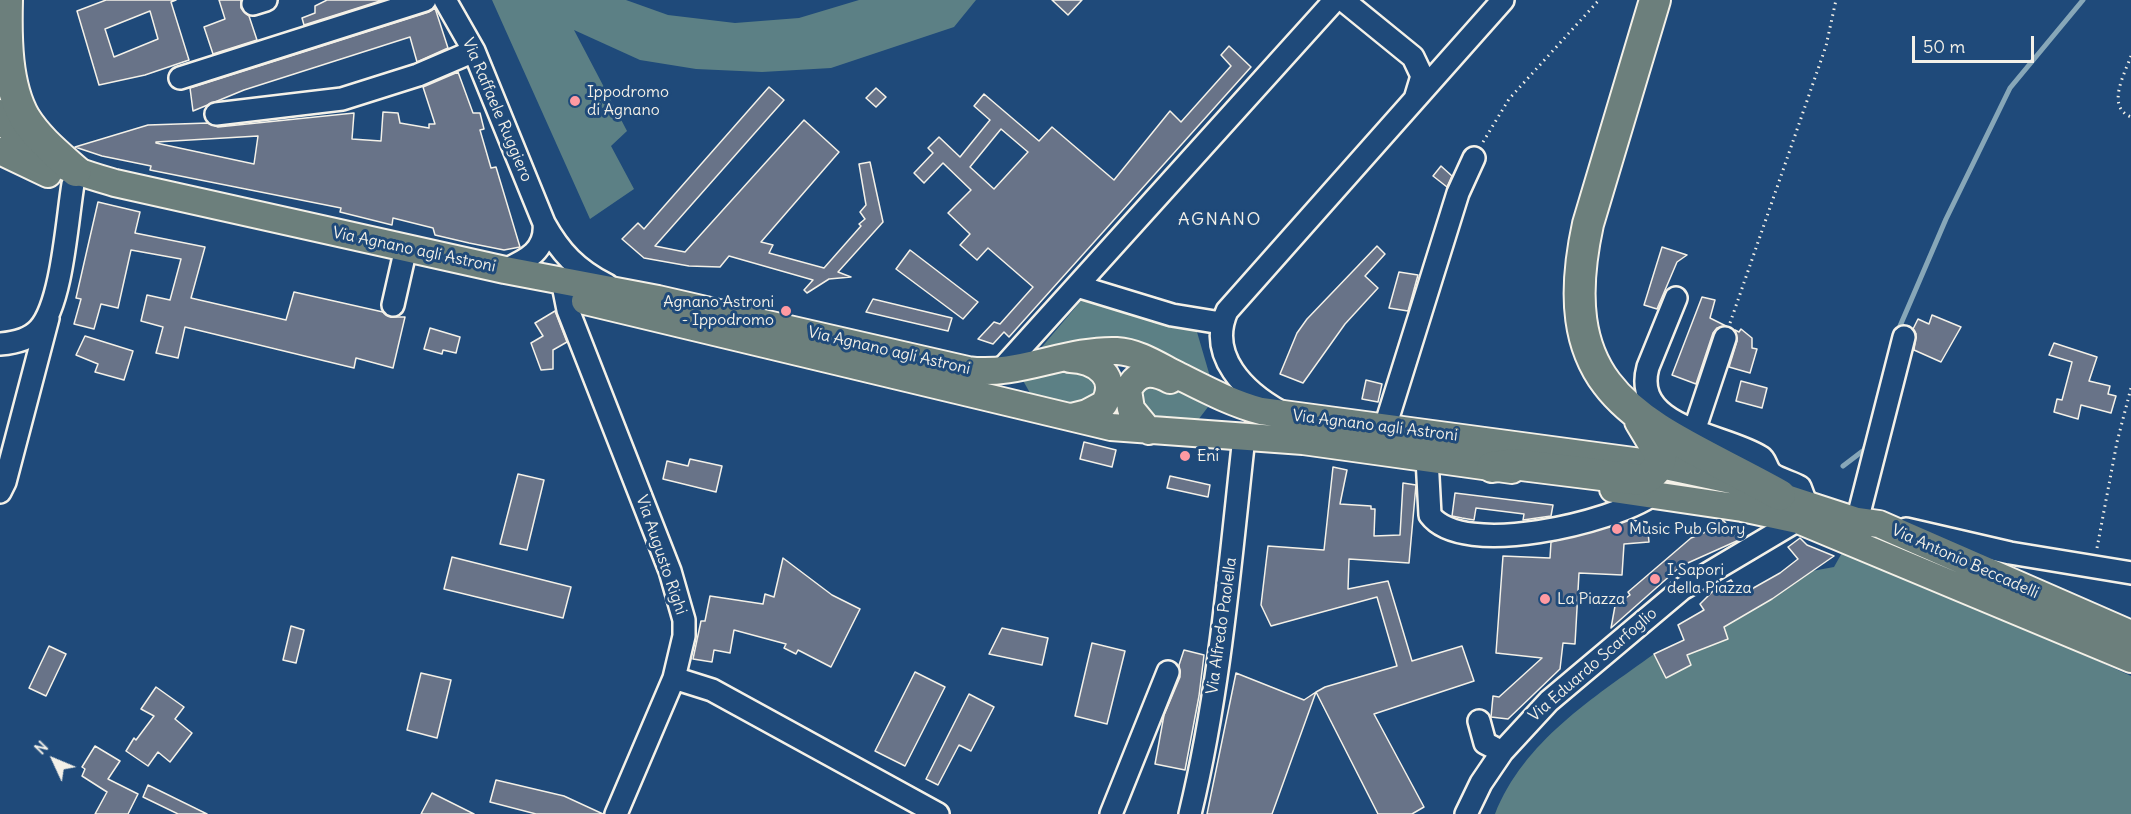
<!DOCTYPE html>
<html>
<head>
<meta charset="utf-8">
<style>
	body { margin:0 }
	#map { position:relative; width:2131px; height:814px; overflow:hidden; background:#1f4a7a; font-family:Delius,sans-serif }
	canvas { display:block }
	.north { position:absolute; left:24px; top:730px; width:60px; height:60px; -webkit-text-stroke:4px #1f4a7a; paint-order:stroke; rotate:314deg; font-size:16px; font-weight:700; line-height:24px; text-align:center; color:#f4f1e8 }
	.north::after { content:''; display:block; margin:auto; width:21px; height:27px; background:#f4f1e8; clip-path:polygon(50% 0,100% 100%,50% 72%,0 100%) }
	.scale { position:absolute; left:1912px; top:36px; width:122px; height:27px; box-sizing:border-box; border:3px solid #f4f1e8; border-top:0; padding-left:8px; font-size:18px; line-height:21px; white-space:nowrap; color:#f4f1e8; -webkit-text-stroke:4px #1f4a7a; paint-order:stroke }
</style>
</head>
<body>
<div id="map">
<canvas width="2131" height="814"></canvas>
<div class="north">N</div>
<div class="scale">50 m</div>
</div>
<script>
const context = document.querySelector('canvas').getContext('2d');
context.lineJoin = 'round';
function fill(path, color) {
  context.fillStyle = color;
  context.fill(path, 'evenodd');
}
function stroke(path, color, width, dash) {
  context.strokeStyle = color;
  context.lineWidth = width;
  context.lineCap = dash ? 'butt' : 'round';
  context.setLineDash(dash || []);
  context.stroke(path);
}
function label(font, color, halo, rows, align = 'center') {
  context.font = font + ' Delius,sans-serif';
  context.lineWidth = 6;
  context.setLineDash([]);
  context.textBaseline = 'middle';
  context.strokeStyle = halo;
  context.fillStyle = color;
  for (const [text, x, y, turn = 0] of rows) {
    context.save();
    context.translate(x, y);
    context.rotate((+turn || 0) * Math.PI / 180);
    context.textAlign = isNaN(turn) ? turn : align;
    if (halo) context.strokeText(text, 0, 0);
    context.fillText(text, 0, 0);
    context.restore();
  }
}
fill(new Path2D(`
	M492,0H626L668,15L735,23L799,18L859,0H976L954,27L831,68L762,72L696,69L640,60L574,30L627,131L611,146L634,189L590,219Z
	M1086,295L1197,332L1211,380L1150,352L1100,337L1035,355Z
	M1083,370L1097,376L1098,398L1075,404L1030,393L1021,377Z
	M1160,381L1208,407L1198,420L1151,415L1142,409L1137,389Z
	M1843,551L1988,611L2131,676V814H1495C1524,741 1593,698 1654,654L1666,677L1691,665L1687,655L1728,639L1724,627L1812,571L1834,567Z`), '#5c8085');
stroke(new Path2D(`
	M1897,333L1946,219L2010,88L2083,0
	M1843,466L1864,450L1867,443`), '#87a7b8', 5);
const building = new Path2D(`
	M106,0H176L171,2L189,60L145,75L99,85L77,11ZM150,11L158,39L114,57L105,29Z
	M219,0H241V8L249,16L257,40L213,54L204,27L225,19Z
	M327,0H383L304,25L302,18L315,13V6Z
	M1052,0H1082L1068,15Z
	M435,8L448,48L417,62L410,37L244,90L193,111L190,88L429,12Z
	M1229,46L1251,67L1009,337L1004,332L993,344L978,339L994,322L1000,324L1033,287L988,248L977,260L960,245L970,234L948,213L971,190L943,163L924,183L914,173L933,153L928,148L939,137L960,157L990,120L974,106L984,94L1039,141L1052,127L1114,180L1170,111L1181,122L1231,66L1221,55ZM1001,129L1028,152L994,189L970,167Z
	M458,72L473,113H480L484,129L480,130L491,168L496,167L520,247L504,250L469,243L435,235L433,228L393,218L392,225L340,212L341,208L150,170L151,166L102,156L75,147L148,125L208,123L218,127L354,113L352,139L381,141L383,112L398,113L400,123L429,128V124H435L423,87ZM258,136L254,164L156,143V142Z
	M769,87L784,100L655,246L685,252L804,120L839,152L761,242L773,245L769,253L824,268L861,226L859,224L865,219L860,212L866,205L859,164L870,162L883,222L838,272L851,277L829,279L807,293L804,290L813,280L729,256L720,267L689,266L644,258L622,239L638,223L644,229Z
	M876,88L886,97L876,107L866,98Z
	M1441,166L1452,176L1447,187L1433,176Z
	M98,202L140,212L135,233L205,247L191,298L286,320L294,292L383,312L391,317H405L393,368L356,358L354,368L185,327L178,358L156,353L163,327L141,321L147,295L170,300L181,259L131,250L118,308L101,304L94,329L74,324L81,299L76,298Z
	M1377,246L1385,254L1365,276L1378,288L1345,324L1303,383L1280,374L1297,333L1307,319Z
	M1662,247L1687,255L1677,262L1657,309L1644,305Z
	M910,250L978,302L963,319L896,269Z
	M1399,272L1418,275L1408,311L1389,308Z
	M1702,297L1715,300L1710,318L1726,326L1717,328L1713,333L1696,384L1672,375Z
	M873,299L952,318L948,331L866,312Z
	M555,311L567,342L553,350V369L541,370L531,343L543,336L535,323Z
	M1932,315L1961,327L1941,362L1914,350L1916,334L1913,329L1918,319L1929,324Z
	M430,328L460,337L456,353L443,350L442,354L424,349Z
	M1741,329L1752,338V348L1757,349L1750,373L1729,367L1737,341L1735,330L1739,332Z
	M85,336L133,351L124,380L95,372L98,364L76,355Z
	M2054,343L2097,357L2089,381L2110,386L2108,394L2116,396L2111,413L2081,405L2078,419L2054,412L2057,399L2062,400L2072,362L2049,355Z
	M1366,380L1382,384L1378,402L1362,399Z
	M1741,381L1767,388L1762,408L1736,401Z
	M1084,442L1116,450L1112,467L1080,459Z
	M690,459L722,466L716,492L663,479L667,461L688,466Z
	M1333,467L1347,470L1340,504L1371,506V509H1375L1374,536L1400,535L1403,483L1416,485L1409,563L1349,559L1348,589L1388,581L1412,661L1462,646L1474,681L1374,714L1424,807L1412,814H1378L1316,692L1325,687L1397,666L1377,597L1271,626L1261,605L1268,546L1324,550Z
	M518,474L544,480L527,550L500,544Z
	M1170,476L1210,485L1208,497L1167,488Z
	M1455,493L1553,505L1551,516L1523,520L1524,514L1476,508L1474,520L1462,518L1452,516Z
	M1630,520L1647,522L1649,542L1624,544L1622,575L1579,573L1575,644L1563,643L1560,669L1508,719L1491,717L1493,696L1499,697L1542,658L1496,653L1503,556L1550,558L1551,542Z
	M1719,520L1724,521L1739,540L1681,566L1611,628L1615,606L1630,595L1628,592L1691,538L1713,529L1711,525Z
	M1800,538L1807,545L1834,556L1772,599L1724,627L1728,639L1687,655L1691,665L1666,678L1654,654L1684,640L1678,625L1704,610L1700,604L1715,589L1731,580L1741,595L1780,573L1798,559L1788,547Z
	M452,557L571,587L563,618L444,589Z
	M783,558L832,595L860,609L831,667L798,650L796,654L784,648L786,644L734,630L730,653L714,650L712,662L693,659L701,621H705L710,596L763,604L765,594L774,597Z
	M291,626L304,630L296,663L283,660Z
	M1002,628L1048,638L1042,665L989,654Z
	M1092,643L1125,651L1107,724L1075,716Z
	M49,646L66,654L46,696L29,688Z
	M1184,650L1204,655L1199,696L1185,770L1155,764L1164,715L1180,677L1179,665Z
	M915,672L945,687L905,766L875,751Z
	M421,673L451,680L437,738L407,730Z
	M1236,673L1304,700L1316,692L1272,814H1207Z
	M156,687L184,707L175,719L192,733L170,762L158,752L148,766L126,751L134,738L136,740L154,716L141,709Z
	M969,694L994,707L971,751L959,745L938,785L926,779Z
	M95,746L120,761L108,779L138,794L128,814H95L107,792L82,776L85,769L82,767Z
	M496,780L564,796L603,814H536L490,802Z
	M148,785L207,814H178L143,797Z
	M432,793L474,814H421Z`);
fill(building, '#687388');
stroke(building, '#f4f1e8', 1.5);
const minor = new Path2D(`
	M445,0L474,51L544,223C560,252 577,270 607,285
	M1343,0L1413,57L1422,76L1415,99
	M253,4L266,0
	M180,78L425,0
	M216,114L342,99L418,75L474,51
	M505,270C527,260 547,250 544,223
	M562,280L568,310L670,571L684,620V636L674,678L616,814
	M1077,286L1172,315L1221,323
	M1676,298L1648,367C1631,429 1726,434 1761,457C1766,460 1766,468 1771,473C1777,479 1792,482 1800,487L1806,503
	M393,305L403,261
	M0,344C13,343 30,339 39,329C62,304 67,220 73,184
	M1000,371L1335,0
	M1281,412C1245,392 1207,356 1227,311L1503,0
	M1385,427L1458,193L1474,158
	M1694,431L1725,338
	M1427,458L1430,515C1463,559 1613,522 1652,495
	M0,492L5,482L48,318
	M1857,521L1904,337
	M1906,529L2010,553L2131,573
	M674,678L712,690L938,814
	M1479,721L1485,743L1502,752
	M1111,814L1168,672
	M1190,814C1220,690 1230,563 1244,437
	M1466,814L1481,783L1502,752L1549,701L1682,589L1798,520`);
const major = new Path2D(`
	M0,113C23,157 71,170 115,183L505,270L658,299L968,370C1018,377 1066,349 1117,351C1138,352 1159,366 1177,375C1205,389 1231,403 1261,411L1656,464L1731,480L1857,521L1879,524L2131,634
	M0,151L48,174
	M585,301L1111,427L1303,441L1512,470
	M1070,359C1096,360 1120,377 1104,404L1087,413L1071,417
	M1149,431L1131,409L1128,390C1138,370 1153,371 1170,380
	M1613,489L1742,508L1798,520L2131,659`);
const highway = new Path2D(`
	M7,0C6,37 6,85 25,118C38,139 58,155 76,171
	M1655,0L1588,224C1549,403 1651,423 1780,495
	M1492,467L1513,464L1642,480C1654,475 1659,468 1661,456L1640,421`);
stroke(minor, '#f4f1e8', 26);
stroke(major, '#f4f1e8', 30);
stroke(highway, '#f4f1e8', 34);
stroke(new Path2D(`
	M2131,56C2124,75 2106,107 2131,117
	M1483,142L1509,99L1599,0
	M1730,323L1826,46L1836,0
	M2097,548L2117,442L2131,388`), '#f4f1e8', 3, [1.5, 4.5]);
stroke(minor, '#1f4a7a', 21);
stroke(major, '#6c7f7c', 26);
stroke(highway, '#6c7f7c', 30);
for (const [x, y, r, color] of [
	[575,101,6,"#ff9aa2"],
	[786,311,6,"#ff9aa2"],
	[1185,456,6,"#ff9aa2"],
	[1617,529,6,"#ff9aa2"],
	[1655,579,6,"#ff9aa2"],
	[1545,599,6,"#ff9aa2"]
]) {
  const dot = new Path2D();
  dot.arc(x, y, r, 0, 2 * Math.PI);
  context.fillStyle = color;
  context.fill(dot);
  stroke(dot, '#1f4a7a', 2);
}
label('16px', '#f4f1e8', '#1f4a7a', [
	["Ippodromo",587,92],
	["di Agnano",587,110],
	["Agnano Astroni",774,302,"right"],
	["- Ippodromo",774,320,"right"],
	["Eni",1197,456],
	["Music Pub Glory",1629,529],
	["I Sapori",1667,570],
	["della Piazza",1667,588],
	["La Piazza",1557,599]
], 'left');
label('16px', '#f4f1e8', '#1f4a7a', [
	["Via Raffaele Ruggiero",497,110,67],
	["Via Agnano agli Astroni",414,250,12],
	["Via Agnano agli Astroni",889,351,13],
	["Via Agnano agli Astroni",1375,426,7],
	["Via Augusto Righi",661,555,71],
	["Via Antonio Beccadelli",1965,562,24],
	["Via Alfredo Paolella",1222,626,-82],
	["Via Eduardo Scarfoglio",1593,665,-41]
]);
context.letterSpacing = '1.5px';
label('18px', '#f4f1e8', '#1f4a7a', [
	["AGNANO",1220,220]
]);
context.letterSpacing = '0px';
</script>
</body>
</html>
